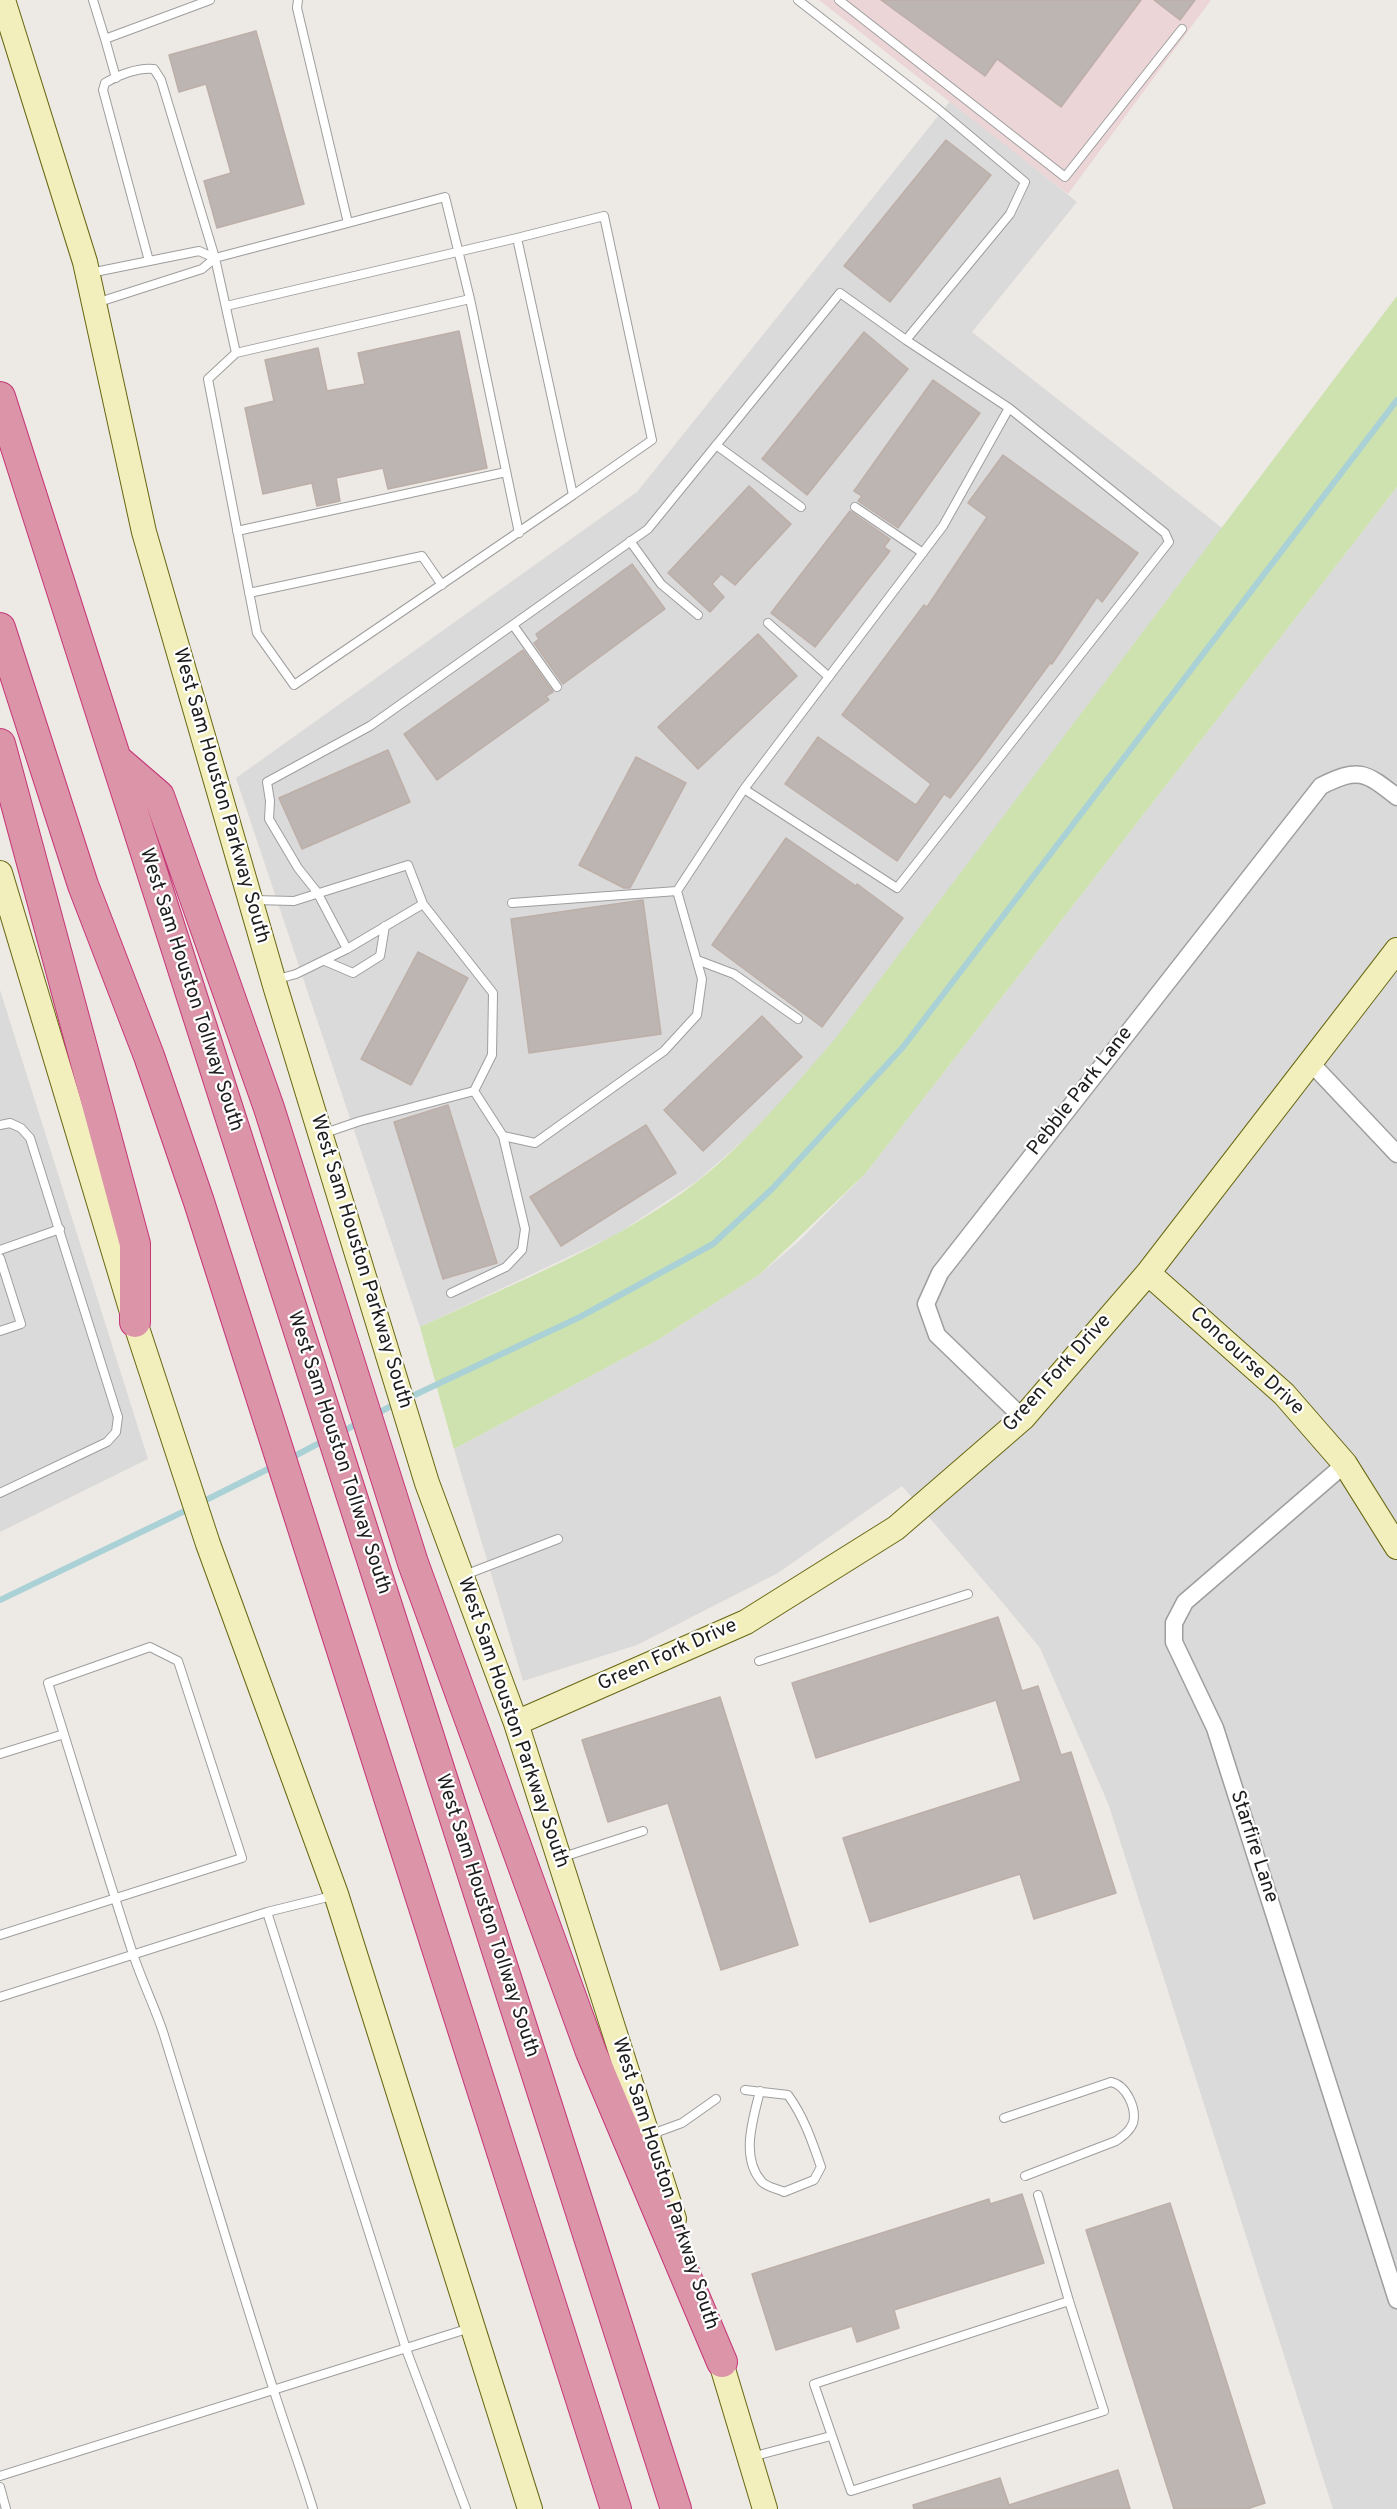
<!DOCTYPE html>
<html>
<head>
<meta charset="utf-8">
<style>
	body { margin:0 }
	canvas { display:block; background:#ede9e4 }
</style>
</head>
<body>
<canvas width="1397" height="2509"></canvas>
<script>
const context = document.querySelector('canvas').getContext('2d');
context.lineJoin = 'round';
function fill(path, color) {
  context.fillStyle = color;
  context.fill(path, 'evenodd');
}
function stroke(path, color, width, dash) {
  context.strokeStyle = color;
  context.lineWidth = width;
  context.lineCap = dash ? 'butt' : 'round';
  context.setLineDash(dash || []);
  context.stroke(path);
}
function label(font, color, halo, rows, align = 'center') {
  context.font = font + ' Overpass,sans-serif';
  context.lineWidth = 4.5;
  context.setLineDash([]);
  context.textBaseline = 'middle';
  context.strokeStyle = halo;
  context.fillStyle = color;
  for (const [text, x, y, turn = 0] of rows) {
    context.save();
    context.translate(x, y);
    context.rotate((+turn || 0) * Math.PI / 180);
    context.textAlign = isNaN(turn) ? turn : align;
    if (halo) context.strokeText(text, 0, 0);
    context.fillText(text, 0, 0);
    context.restore();
  }
}
fill(new Path2D(`
	M951,100L1077,202L972,332L1222,528L834,1041L763,1123L697,1181L617,1234L420,1327L236,778L637,492Z
	M1397,487V2509H1333L1108,1803L1040,1648L1003,1603L902,1486L778,1573L637,1645L523,1681L454,1449L656,1341L760,1274L798,1242L865,1174Z
	M0,990L148,1459L0,1532Z`), '#dbdada');
fill(new Path2D(`
	M819,0H1211L1068,194Z`), '#ecd5d6');
fill(new Path2D(`
	M1397,296V487L865,1174L760,1274L656,1341L454,1449L420,1327C512,1284 618,1243 698,1181C749,1140 791,1090 834,1040Z`), '#cde2af');
stroke(new Path2D(`
	M406,1399L580,1317L713,1244L772,1189L903,1047L1397,400
	M374,1415L397,1403
	M340,1433L360,1422
	M289,1459L325,1440
	M200,1503L274,1466
	M0,1600L191,1508`), '#a9d1d6', 6);
const building = new Path2D(`
	M881,0H1141L1061,107L997,59L985,76Z
	M1154,0H1195L1180,20Z
	M256,31L304,204L217,228L204,181L231,173L206,84L179,92L169,55Z
	M946,140L991,175L890,302L844,266Z
	M459,331L487,468L388,489L383,468L336,478L340,501L317,506L312,483L263,494L245,408L274,401L265,360L318,348L327,391L365,384L358,353Z
	M864,332L908,369L807,495L762,459Z
	M933,380L980,413L898,528L858,501L862,496L854,491Z
	M1003,455L1138,553L1102,602L1097,597L1052,664L1050,663L980,759L950,798L944,794L897,861L785,784L818,737L916,805L931,784L842,715L924,605L927,607L987,517L968,503Z
	M749,486L791,524L735,585L721,574L712,584L724,597L710,612L668,573Z
	M850,511L890,539L884,547L890,551L815,647L771,613Z
	M632,564L665,609L563,684L534,643L539,639L536,634Z
	M758,634L797,676L698,769L658,727Z
	M523,650L553,692L546,696L549,700L437,780L404,734Z
	M388,750L410,802L302,849L279,798Z
	M636,757L686,783L630,888H624L579,865Z
	M786,838L856,886L857,884L903,918L822,1027L712,945Z
	M643,900L661,1034L529,1053L511,919Z
	M418,952L468,978L411,1085L361,1059Z
	M762,1016L802,1057L703,1151L664,1110Z
	M448,1105L497,1263L443,1279L394,1122Z
	M646,1125L676,1173L561,1246L530,1197Z
	M998,1617L1022,1691L1038,1686L1061,1755L1071,1752L1116,1893L1034,1919L1020,1874L870,1922L843,1838L1021,1781L996,1700L816,1758L792,1683Z
	M720,1697L798,1945L721,1970L668,1803L608,1822L582,1740Z
	M1022,2194L1044,2263L894,2310L899,2328L857,2342L852,2326L776,2350L752,2274L989,2199L990,2204Z
	M1170,2203L1265,2503L1247,2509H1174L1086,2230Z
	M1118,2470L1130,2509H914L913,2505L1000,2478L1009,2505Z`);
fill(building, '#bdb5b1');
stroke(building, '#bdafa8', 1.5);
const lane = new Path2D(`
	M93,0L105,39L210,0
	M798,0L938,109L1025,182L1010,214L906,340
	M839,0L1065,177L1182,29
	M105,39L116,78
	M348,223L445,197L470,299
	M517,238L604,216L652,440L573,495
	M215,258L348,223L297,8L298,0
	M149,261L103,90L105,83C118,75 139,67 154,69L161,80L215,258L236,353L470,299L519,533
	M90,273L199,251L215,258L202,269L96,303
	M840,293L906,340L1009,408L943,526L744,789L677,891L702,979L697,1015L664,1051L535,1143L503,1136L474,1091L492,1055L493,993L423,904L347,949L317,892L298,868L269,819L270,801L267,782L370,726L648,529Z
	M226,306L517,238L573,495L294,685L257,633L208,379L236,353
	M716,445L801,507
	M855,507L923,553
	M237,531L506,472
	M630,541L661,584L698,615
	M249,593L422,556L442,585
	M768,623L829,677
	M513,625L557,687
	M744,789L897,888L1169,542L1165,533L1009,408
	M254,900L294,901L408,865L423,904
	M512,903L677,891
	M697,960L734,974L798,1019
	M325,961L353,973L380,956L385,926
	M274,980L296,974L347,949
	M0,1125L10,1123L21,1128L30,1138L118,1417L116,1432L107,1442L0,1493
	M322,1134L360,1121L474,1091
	M0,1250L60,1229
	M0,1258L21,1324L0,1331
	M451,1293L506,1267L522,1250L525,1229L503,1136
	M462,1576L558,1539
	M759,1661L968,1594
	M0,1754L64,1734
	M560,1858L643,1831
	M267,1912L406,2349L466,2509
	M0,1935L242,1858L178,1661L150,1647L48,1683C76,1772 103,1862 132,1951C141,1979 154,2005 163,2032C200,2151 235,2270 273,2388C286,2429 301,2469 313,2509
	M0,1997L267,1912L336,1895
	M745,2090L788,2095C804,2117 812,2141 821,2167L814,2180L784,2192C778,2189 767,2187 762,2182C740,2158 753,2119 760,2091
	M1004,2118L1111,2082C1126,2085 1137,2108 1133,2123C1130,2131 1123,2136 1116,2141L1025,2176
	M649,2135L682,2123L716,2099
	M1038,2195L1069,2301L1104,2411L851,2491L814,2384L1069,2301
	M751,2457L831,2436
	M0,2476L470,2328
	M0,2487L6,2509`);
const street = new Path2D(`
	M1311,1063L1397,1154
	M1023,1418L937,1335L926,1304L940,1273L1321,786C1359,767 1365,772 1397,797
	M1345,1464L1185,1602L1174,1623V1642L1215,1728L1397,2300`);
const secondary = new Path2D(`
	M3,0L85,262L144,532L276,989L427,1483L516,1723L674,2219
	M0,873L135,1322L208,1544L336,1894L530,2509
	M1148,1273L1284,1394L1345,1464L1397,1547
	M516,1723L746,1622L896,1528L1023,1418L1148,1273L1397,950
	M716,2346L765,2509`);
const highway = new Path2D(`
	M0,397L676,2509
	M0,628L83,885L149,1056L199,1202L616,2509
	M0,744L135,1244V1322
	M116,759L159,796L269,1108L413,1563L591,2052L722,2362`);
stroke(lane, '#9e9e9e', 10);
stroke(street, '#9e9e9e', 19);
stroke(secondary, '#676711', 26);
stroke(highway, '#c53777', 32);
stroke(lane, '#fff', 8);
stroke(street, '#fff', 16);
stroke(secondary, '#f2efbd', 24);
stroke(highway, '#dc94a9', 30);
label('20px', '#1d1d1d', '#fff', [
	["West Sam Houston Parkway South",220,796,74],
	["West Sam Houston Tollway South",190,990,72],
	["Pebble Park Lane",1081,1092,-52],
	["West Sam Houston Parkway South",360,1262,73],
	["Concourse Drive",1246,1362,43],
	["Green Fork Drive",1058,1374,-48],
	["West Sam Houston Tollway South",338,1453,72],
	["Green Fork Drive",668,1656,-24],
	["West Sam Houston Parkway South",512,1723,71],
	["Starfire Lane",1253,1847,72],
	["West Sam Houston Tollway South",486,1916,72],
	["West Sam Houston Parkway South",664,2184,72]
]);
</script>
</body>
</html>
